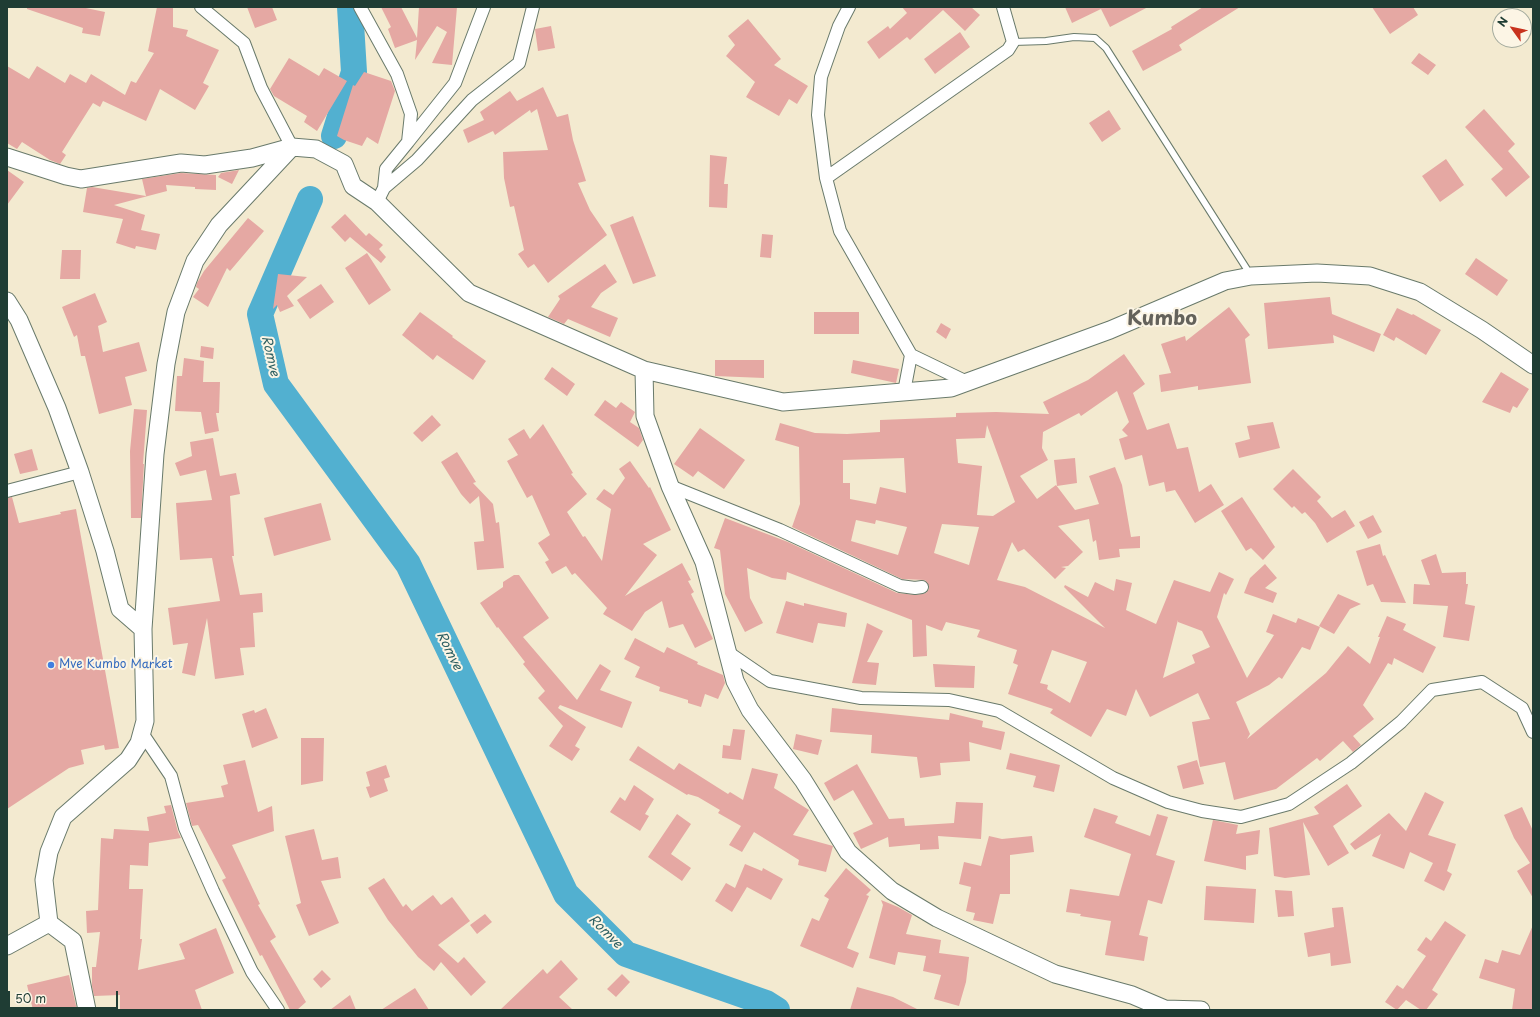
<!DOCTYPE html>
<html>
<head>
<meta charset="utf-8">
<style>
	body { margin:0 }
	#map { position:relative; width:1540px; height:1017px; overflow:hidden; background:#f3ead0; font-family:"Playpen Sans",sans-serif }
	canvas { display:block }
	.frame { position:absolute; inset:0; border:8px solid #1f3d34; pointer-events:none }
	.north { position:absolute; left:1492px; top:8px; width:40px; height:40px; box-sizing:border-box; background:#fcf5e5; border:1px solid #a4ab9e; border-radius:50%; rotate:303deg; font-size:11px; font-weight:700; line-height:16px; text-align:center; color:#1f3d34 }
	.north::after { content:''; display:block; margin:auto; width:14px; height:18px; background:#c8321e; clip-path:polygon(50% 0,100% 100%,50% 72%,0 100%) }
	.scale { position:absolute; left:8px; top:991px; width:110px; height:18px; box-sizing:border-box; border:2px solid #1f3d34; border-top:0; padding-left:5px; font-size:12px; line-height:14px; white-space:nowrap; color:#1f3d34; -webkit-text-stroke:3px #fcf5e5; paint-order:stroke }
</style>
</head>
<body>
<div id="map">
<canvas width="1540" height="1017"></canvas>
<div class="frame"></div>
<div class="north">N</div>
<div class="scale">50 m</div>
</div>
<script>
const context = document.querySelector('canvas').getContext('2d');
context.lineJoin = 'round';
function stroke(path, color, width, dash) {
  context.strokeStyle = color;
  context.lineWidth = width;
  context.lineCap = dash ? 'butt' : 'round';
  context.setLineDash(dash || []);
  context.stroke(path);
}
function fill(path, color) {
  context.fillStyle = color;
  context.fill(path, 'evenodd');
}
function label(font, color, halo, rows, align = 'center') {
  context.font = font + ' "Playpen Sans",sans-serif';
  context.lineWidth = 4;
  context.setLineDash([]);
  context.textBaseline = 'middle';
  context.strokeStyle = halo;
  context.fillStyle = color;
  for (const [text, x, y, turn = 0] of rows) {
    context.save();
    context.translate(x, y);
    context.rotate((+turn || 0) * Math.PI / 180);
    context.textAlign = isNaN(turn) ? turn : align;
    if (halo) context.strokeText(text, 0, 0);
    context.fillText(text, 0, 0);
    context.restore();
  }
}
stroke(new Path2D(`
	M334,136L354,72L350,7
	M310,199L260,314L276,384L408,564L566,894L626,954L766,1003L777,1010`), '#52b0d0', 26);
fill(new Path2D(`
	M27,7H81L105,12L100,36L82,33L83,28L27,9Z
	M157,7H173V27L188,30L186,36L219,50L203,83L209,86L195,110L160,89L146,121L103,101L100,107L93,103L62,152L66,155L60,164L50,160L22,142L17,149L7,143V66L29,79L37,66L65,83L70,74L86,83L91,74L125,95L131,81L136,83L154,53L148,51Z
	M247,7H272L277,20L255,28Z
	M381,7H401L417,38L419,7H457L452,65L432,63L447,32L437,26L415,60L417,40L395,48L388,29L391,27Z
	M902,7H971L980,15L965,31L943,10L910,40L907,37L879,59L867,42L888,26L890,29L907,13Z
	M1065,7H1148L1110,27L1101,9L1072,23Z
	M1203,7H1240L1179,45L1182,50L1143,71L1132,51L1172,29L1171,27Z
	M1372,7H1413L1418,15L1390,34Z
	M748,19L781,59L774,65L808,86L797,104L789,99L779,116L746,97L755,82L726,56L735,45L728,36Z
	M551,26L555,48L538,51L535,29Z
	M960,32L970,47L935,74L924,59Z
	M1419,53L1436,65L1428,75L1411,63Z
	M289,58L319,76L324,68L347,81L317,131L304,122L307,116L274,96L270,89Z
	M364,72L391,81L395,91L378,144L367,137L362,146L344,140L337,136L353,85L355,86Z
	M543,87L557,117L568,114L573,140L586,181L578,183L590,210L607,235L548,283L534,264L528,268L518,254L524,250L514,206L510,207L504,178L503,152L548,150L537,109L531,113L530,110L495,135L493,131L468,143L463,130L484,120L480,112L510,91L517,101Z
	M1484,109L1515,144L1508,151L1530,177L1506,197L1491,179L1503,169L1465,127Z
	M1109,110L1121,129L1102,142L1089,123Z
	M710,155L727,157L724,184H728L727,208L709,207Z
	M1446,159L1464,185L1440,202L1422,176Z
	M7,170L24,182L7,205Z
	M239,170L232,184L218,177L221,173Z
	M181,173L216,175V190L195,189V187L166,185L167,191L114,205L145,215L141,230L160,234L156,250L136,246L135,249L116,243L123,219L83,212L87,188L92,187L146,196L142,179Z
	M345,214L366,236L369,233L383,245L379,249L386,257L381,263L350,237L345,242L331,227Z
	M633,216L656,276L633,284L610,225Z
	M248,218L264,231L230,271L227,268L208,307L193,297L199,289L196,287L197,283L204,271Z
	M762,234L773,235L771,258L760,257Z
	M62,250H81L80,279H60Z
	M367,253L391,290L369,305L345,268Z
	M1476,258L1508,280L1497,296L1465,274Z
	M605,264L617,282L601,293L591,307L618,318L610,337L568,319L564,324L548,317L560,299L558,296Z
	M278,274L307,277L287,296L294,306L280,312L277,305L273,309Z
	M321,284L334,302L310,319L297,300Z
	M95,293L107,322L98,326L103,352L139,342L147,371L125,377L132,405L99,414L85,356H81L77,335L74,337L62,307Z
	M1330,297L1332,314L1381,334L1374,352L1333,335L1334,343L1268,349L1264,303Z
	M1229,307L1250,335L1245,339L1251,383L1198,390V386L1161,392L1159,375L1171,373L1161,344L1185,336L1186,341Z
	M1397,308L1412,315L1413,314L1441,330L1426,355L1396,337L1394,341L1383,335Z
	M420,312L453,336L452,337L486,361L473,380L437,355L433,360L402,335Z
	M814,312H859V334H814Z
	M941,323L951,329L946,339L936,332Z
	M201,346L214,348L213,359L200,357Z
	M1124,354L1145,384L1133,393L1147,430L1169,423L1177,449L1188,447L1199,492L1211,484L1224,505L1195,523L1175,490L1166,492L1164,482L1149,486L1142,455L1125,460L1119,439L1128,436L1122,430L1129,422L1117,391L1081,416L1079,413L1043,432L1042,448L1048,460L1020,476L1037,499L1056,485L1075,510L1099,504L1089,476L1115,467L1122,485L1131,537L1140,536V548L1119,549L1120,557L1099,560L1096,540L1093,542L1089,519L1058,526L1083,552L1068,566L1061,567L1066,568L1055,579L1024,549L1018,552L1012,542L997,580L1025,587L1105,628L1064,587L1065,585L1088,597L1095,582L1114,591L1116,579L1132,583L1126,610L1156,624L1174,580L1210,592L1219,572L1234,579L1226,595L1224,593L1217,617L1247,678L1274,635L1266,632L1273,614L1296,623L1298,618L1320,627L1310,650L1302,647L1282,679L1279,677L1269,685L1236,702L1250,734L1247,739L1326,673L1348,646L1370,664L1380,637H1378L1387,616L1406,624L1403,630L1436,647L1423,673L1394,658L1392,665L1388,663L1363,705L1374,719L1353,736L1361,745L1353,752L1343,741L1320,761L1317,758L1276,789L1234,800L1225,762L1200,767L1192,722L1210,719L1198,693L1150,717L1136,689L1126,716L1107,709L1091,737L1050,713L1053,709L1008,694L1018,665L1013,663L1017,650L977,637L980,630L946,622L942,631L926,625L927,656L913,657L912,620L787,572L786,580L772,578L747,568L750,598L763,623L745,632L725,594L720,550L714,548L725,518L788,542L897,593L916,595L926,593L929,589V586L925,580L902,579L792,527L800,504L799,447L775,440L780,423L815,433L847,434L880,432V420L956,417V413L996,412L1049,414L1043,402L1088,380ZM987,425L1015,502L993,516L977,515L982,466L958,463L956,439L985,438ZM904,458L906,493L880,487L876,504L850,499V483H843V460ZM856,520L875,524L876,520L907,527L898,555L851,541ZM942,524L979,527L969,565L934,553ZM1178,620V622L1202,631L1210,647L1192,655L1195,663L1163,678ZM1052,650L1087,662L1070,703L1047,689L1048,685L1040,683Z
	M184,358L204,361L203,382H220L219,413H216L219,431L205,434L201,412L175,411L177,376H182Z
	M715,360H764V378L715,376Z
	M853,360L899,369L896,383L851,373Z
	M552,367L575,384L567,396L544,379Z
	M1501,372L1529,389L1517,408L1513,406L1510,413L1482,402Z
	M605,400L616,408L621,402L635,412L630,422L639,428L643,440L638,447L594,415Z
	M134,409L147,410L143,464H144L141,518H131L130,451Z
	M432,415L441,425L422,442L413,433Z
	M1273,422L1280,448L1239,458L1235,443L1250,439L1247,426Z
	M543,424L573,473L571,474L587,494L567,512L583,537L585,536L602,561L611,509L596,499L604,489L613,495L625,478L619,469L630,461L649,488L650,487L671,530L643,544L657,555L625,596L682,563L691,580L688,581L694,592L691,594L713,639L695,648L683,624L669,628L662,601L645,612L632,631L603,614L607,608L575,573L572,575L566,566L552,574L545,562L549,560L538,543L550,535L532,495L527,498L507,461L518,455L508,439L524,429L530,439Z
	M700,428L745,460L724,489L698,471L693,477L674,464Z
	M213,438L220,476L236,473L240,494L230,496L234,556H232L240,595L262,593L263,612L253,613L255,647L240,648L244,675L215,679L207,618L195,676L182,673L188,643L173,645L168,608L220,601L212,558L180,560L176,503L212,500L206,470L180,476L175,463L192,456L190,442Z
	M32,449L38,470L20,474L14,454Z
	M457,452L476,482L473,483L493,504L496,523L499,522L504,568L477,570L474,542L484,541L479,496L470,504L461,494L441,462Z
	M1075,458L1077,483L1057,486L1054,460Z
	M1293,469L1321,497L1317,501L1332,518L1345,510L1355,526L1327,543L1315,523L1305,512L1302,514L1294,506L1292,508L1273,489Z
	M12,497L19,523L61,514L60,512L76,509L119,748L105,750L104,745L81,750L84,764L69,768L7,809V498Z
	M1242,497L1275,547L1263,560L1251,548L1246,551L1221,511Z
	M321,503L331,540L274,556L264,518Z
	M1373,515L1382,532L1368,539L1359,522Z
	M1380,544L1383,556L1385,555L1406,603L1381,602L1373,584L1367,586L1356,551Z
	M1436,554L1442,573L1466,572V584H1468L1465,604L1475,606L1469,641L1443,637L1448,606L1413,604L1414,584L1430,585L1421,560Z
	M1265,564L1277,578L1265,588L1277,593L1273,603L1244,593L1250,578Z
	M514,575H519L549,618L523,637L577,700L600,664L611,671L600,690L632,702L622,728L560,705L558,708L586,727L575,746L580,749L572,761L549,746L563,726L538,698L545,691L523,664L525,662L498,627L497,628L480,603L503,587V582Z
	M1338,594L1361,604L1350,609L1334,634L1319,626Z
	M786,601L804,606V603L847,613L845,627L818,623L813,643L776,633Z
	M867,623L883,631L867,662L879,663L876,685L852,683Z
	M635,638L664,653L667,647L698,662L697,664L723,675L725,683L718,699L705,694L701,707L688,703V700L659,691L660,687L635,677L640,667L624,659Z
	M933,664L975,666L974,688L935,687Z
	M266,708L278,738L252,748L242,714L254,710L255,713Z
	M832,708L949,720L950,713L983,721L982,727L1005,732L1001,750L969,742L970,761L940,763L941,775L920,778L917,757L871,753L872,735L830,732Z
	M733,729L745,730L741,760L722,758L723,745L730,746Z
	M796,734L822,740L818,755L793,749Z
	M301,738H324L323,781L301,785Z
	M638,746L674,770L679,763L728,794L730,792L743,800L752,768L778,774L774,788L809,810L793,835L833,846L826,872L798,865L799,860L754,832L742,852L729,845L741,826L718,813L720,810L698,797L688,794L687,795L629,760Z
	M1010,753L1060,765L1054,792L1033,787L1036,776L1006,769Z
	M245,760L258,812L272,806L274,831L232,845L260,904L258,905L276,937L270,941L306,1002L297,1010H290L262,955L260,956L222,880L226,878L198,825L192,826L186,803L224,797L221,786L228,784L223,765Z
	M1197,760L1204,784L1183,789L1177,766Z
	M857,764L889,819L904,818L905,826L954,823L956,802L983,803L981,839L938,836L939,849L920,850V844L889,847L888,837L861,849L853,833L873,824L853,790L834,801L824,783Z
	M386,765L390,777L384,779L388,791L370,798L366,787L370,786L366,772Z
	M1347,784L1362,806L1333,826L1349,853L1328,866L1303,822L1310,875L1285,878L1274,876L1269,828L1319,814L1314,807Z
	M634,785L654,799L645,814L649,816L640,831L610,812L620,797L625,801Z
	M1425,792L1444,802L1428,835L1456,844L1447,871L1452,874L1444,891L1424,881L1433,863L1410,852L1404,869L1372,856L1381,834L1355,850L1350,844L1389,813L1406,831Z
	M171,805L178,832L181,838L149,843L148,866L130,865L129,889H143L140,939H142L138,970L185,959L179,944L216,928L234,973L195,990L202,1010H120V995L94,996L92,986V967H96L100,932L87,933L86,911L98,910L101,838L113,839L114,829L149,831L147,817L166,813L164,806Z
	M1522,807L1533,831V898L1517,871L1530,863L1514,838L1504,815Z
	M1094,808L1118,816L1115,823L1150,836L1157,814L1168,817L1156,855L1175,861L1162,904L1148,900L1139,935L1148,937L1144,961L1105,955L1111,921L1080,916L1081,914L1066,912L1070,889L1119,896L1131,854L1084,837Z
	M677,814L691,824L671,854L691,868L682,881L648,857Z
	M1213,820L1238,825L1236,834L1260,830L1258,854L1246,856V870L1204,861Z
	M314,829L322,860L338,857L341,878L321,881L339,923L309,936L296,905L301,903L285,836Z
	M989,836L1002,839L1032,836L1034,852L1010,855V894H1000L993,924L973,920L975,913L966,911L971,887L959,884L964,862L981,866Z
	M745,864L762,871L763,868L783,879L771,900L747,887L732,912L715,901L726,883L735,888Z
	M846,868L871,890L866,895L869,896L847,948L859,953L853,968L800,946L812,918L819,921L829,899L824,896Z
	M384,878L403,907L406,904L412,911L433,895L441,905L452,897L470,921L438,945L458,963L464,957L486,982L471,996L441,962L434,971L418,957L388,920L368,888Z
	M1206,886L1256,889L1254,923L1204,920Z
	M1275,890L1292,891L1294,916L1278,917Z
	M881,900L898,907L912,915L906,934L941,940L939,953L969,957L966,982L959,1006L934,999L941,975L923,971L926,956L898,952L895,965L869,958L883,905Z
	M1343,907L1351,963L1331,966L1330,953L1308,957L1304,933L1334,927L1332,908Z
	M485,914L492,922L477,934L470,925Z
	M1445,921L1466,935L1432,990L1438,994L1426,1010H1421L1406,1000L1397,1010L1385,1002L1397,985L1403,989L1426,956L1417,950L1426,937L1431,941Z
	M1533,925V1010H1512L1515,989L1479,978L1485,959L1498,963L1502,950L1520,955Z
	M561,960L578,979L559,997L573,1010H500L543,969L547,974Z
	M322,970L331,979L321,988L313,979Z
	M622,974L630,982L616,997L607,989Z
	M69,975L77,1010H33L27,985Z
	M857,987L893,997L919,1010H850Z
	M415,988L429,1010H381Z
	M350,995L356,1010H330Z`), '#e5a8a3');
const lane = new Path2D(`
	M1013,42L1046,41L1074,37L1095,38L1106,48L1250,274`);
const street = new Path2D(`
	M201,7L244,43L261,88L292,147
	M360,7L397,74L411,114L408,142L386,169L384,188
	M849,7L839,26L821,77L818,115L826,178L840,231L911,355L969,383
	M408,142L455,83L484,7
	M826,178L1008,50L1013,42L1003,7
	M377,202L384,188L417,160L472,100L519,63L533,7
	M904,392L911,355
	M670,486L780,530L900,586L915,588L922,587
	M7,491L80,472
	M729,653L770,681L861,698L949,700L999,711L1113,778L1168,802L1202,811L1241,817L1289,804L1351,763L1401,722L1432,690L1482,682L1522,708L1533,732
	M142,733L171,776L185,828L213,891L252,972L278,1010`);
const secondary = new Path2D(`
	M7,157L66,176L81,179L181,163L205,165L252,158L292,147
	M7,301L19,320L57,408L80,472L105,551L120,609L143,629
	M644,370L645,416L670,486L704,562L735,681L750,710L803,780L848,852L892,891L937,918L1055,974L1132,995L1165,1009L1201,1010
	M7,946L49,923
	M87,1010L73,941L49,923L44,880L49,852L63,817L128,760L139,743L145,721L143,629L155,454L166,364L176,312L195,261L219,225L292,147L316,149L344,164L353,186L377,202L469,293L644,370L783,402L951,388L1110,330L1225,281L1251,276L1317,273L1370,276L1420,292L1482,330L1533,365`);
stroke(lane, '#697a6b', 8);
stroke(street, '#697a6b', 14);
stroke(secondary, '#697a6b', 19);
stroke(lane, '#fff', 6);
stroke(street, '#fff', 12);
stroke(secondary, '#fff', 17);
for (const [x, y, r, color] of [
	[51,665,4,"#3f7fe0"]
]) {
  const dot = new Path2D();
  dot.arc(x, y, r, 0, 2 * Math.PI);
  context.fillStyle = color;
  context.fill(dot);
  stroke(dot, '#fcf5e5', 1.5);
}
label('12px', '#366cbe', '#fcf5e5', [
	["Mve Kumbo Market",59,665]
], 'left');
label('italic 13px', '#2e6063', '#fcf5e5', [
	["Romve",270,356,77],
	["Romve",449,651,64],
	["Romve",605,932,45]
]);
label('bold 20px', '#64625b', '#fcf5e5', [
	["Kumbo",1162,319]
]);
</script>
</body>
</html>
